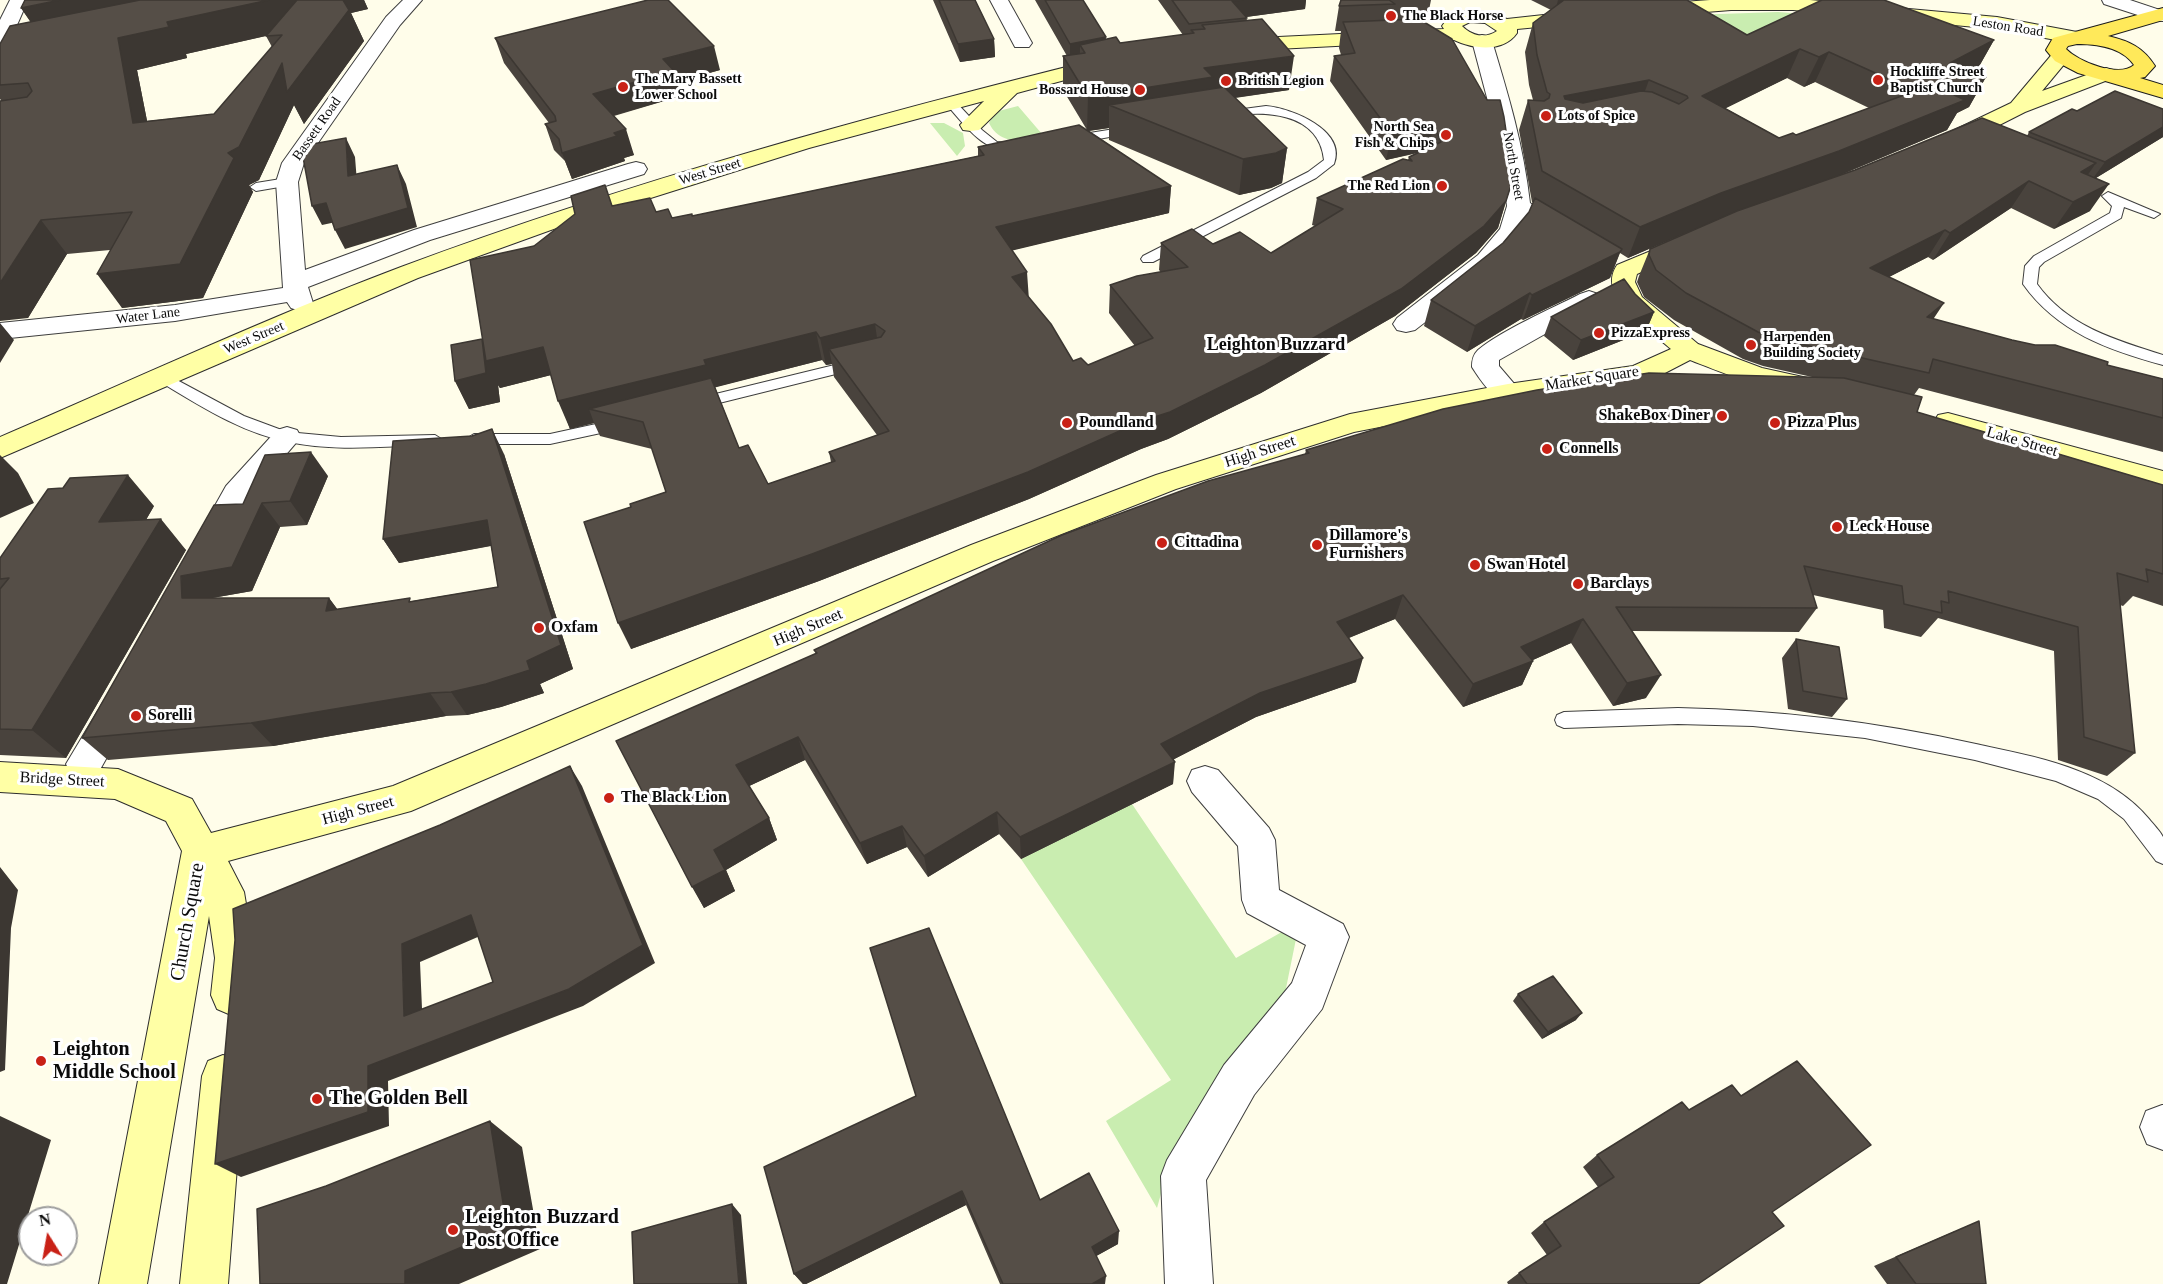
<!DOCTYPE html>
<html>
<head>
<meta charset="utf-8">
<style>
	body { margin:0 }
	#map { position:relative; width:2163px; height:1284px; overflow:hidden; background:#fffdea; font-family:Georgia,serif }
	canvas { display:block }
	.north { position:absolute; left:18px; top:1206px; width:60px; height:60px; box-sizing:border-box; background:#fff; border:2px solid #9d9d9d; border-radius:50%; rotate:349deg; font-size:16px; font-weight:700; line-height:24px; text-align:center; color:#0b0b0b }
	.north::after { content:''; display:block; margin:auto; width:21px; height:27px; background:#c92116; clip-path:polygon(50% 0,100% 100%,50% 72%,0 100%) }
</style>
</head>
<body>
<div id="map">
<canvas width="2163" height="1284"></canvas>
<div class="north">N</div>
</div>
<script>
const context = document.querySelector('canvas').getContext('2d');
context.lineJoin = 'round';
function fill(path, color) {
  context.fillStyle = color;
  context.fill(path, 'evenodd');
}
function stroke(path, color, width, dash) {
  context.strokeStyle = color;
  context.lineWidth = width;
  context.lineCap = dash ? 'butt' : 'round';
  context.setLineDash(dash || []);
  context.stroke(path);
}
function label(font, color, halo, rows, align = 'center') {
  context.font = font + ' Georgia,serif';
  context.lineWidth = 6;
  context.setLineDash([]);
  context.textBaseline = 'middle';
  context.strokeStyle = halo;
  context.fillStyle = color;
  for (const [text, x, y, turn = 0] of rows) {
    context.save();
    context.translate(x, y);
    context.rotate((+turn || 0) * Math.PI / 180);
    context.textAlign = isNaN(turn) ? turn : align;
    if (halo) context.strokeText(text, 0, 0);
    context.fillText(text, 0, 0);
    context.restore();
  }
}
fill(new Path2D(`
	M1778,12L1804,14L1756,51L1690,15Z
	M1018,106L1048,141C1026,141 1000,146 989,123L995,112Z
	M930,123H944L963,133L965,146L957,156Z
	M1132,804L1236,958L1287,929L1296,939L1284,998L1169,1165L1157,1208L1106,1121L1171,1080L1021,859Z`), '#c9edb0');
const lane = new Path2D(`
	M950,99L954,100L982,130L997,142L1019,144V150C986,157 966,126 946,104L944,102Z
	M1266,106C1291,108 1347,130 1334,164L1316,178L1153,262H1143L1141,259L1143,256L1308,172L1324,160C1319,111 1262,110 1225,117L1219,114L1221,112Z
	M1133,126L1139,130L1137,132L1071,144L1065,140L1071,136Z
	M287,178L291,179L293,182L291,185L256,191L250,187L256,183Z
	M2108,192L2160,214L2154,218L2124,207L2121,218L2044,262L2039,267L2037,284C2067,326 2115,340 2163,355V365C2108,350 2057,332 2023,284L2025,266L2034,256L2110,213L2112,206L2102,196Z
	M855,360L862,365L860,368L695,409L687,404L695,399Z
	M162,372L244,416L287,432L341,437L435,435L443,440L435,445C387,446 336,452 289,442C241,433 199,405 157,380L155,377L157,374Z
	M619,419L627,424L624,428L550,444H474L466,439L474,434H550Z
	M1678,708C1779,710 1878,722 1976,744C2036,757 2108,769 2149,819C2153,824 2160,831 2163,837C2163,844 2163,856 2163,864L2156,861L2124,819L2098,799L2056,781L1975,760L1865,738L1753,726L1678,724L1564,728L1557,725L1555,720L1557,715L1564,712Z`);
const street = new Path2D(`
	M10,0H28L10,41L7,45L0,47V20Z
	M403,0H422L400,25L304,163L298,182L305,270L414,230L628,164L636,162L644,164L647,169L644,174L430,240L308,287L313,303L309,308L300,311L291,308L287,302L175,321L0,339V323L175,305L283,288L276,182L282,163L386,17Z
	M990,0H1008L1032,43L1029,47H1015Z
	M2102,0H2130L2163,11V21L2153,20L2104,4Z
	M1482,35L1489,37L1492,41C1508,94 1524,147 1530,203L1575,231L1579,236L1575,241C1557,246 1541,230 1526,220C1512,264 1450,302 1415,330L1406,332L1397,330L1393,324L1397,318L1478,255L1500,229L1507,206L1499,143L1472,41L1475,37Z
	M1589,291L1598,294L1602,299L1598,304L1499,360V366L1522,393L1518,399C1496,405 1483,384 1472,367C1472,360 1473,355 1478,350C1502,330 1551,309 1580,294Z
	M287,427L297,430L301,437L248,499L220,551L209,554L198,551L194,543L226,486L277,430Z
	M117,695L129,699L134,709L97,775L84,779L71,775L66,764L105,699Z
	M1205,766L1218,770L1269,828L1275,840L1279,890L1343,924L1349,937L1322,1009L1254,1095L1206,1180L1213,1284H1165L1161,1176L1167,1160L1224,1065L1292,983L1306,945L1247,913L1242,900L1238,846L1192,792L1187,781L1192,770Z
	M2162,1105H2163V1150L2147,1144L2140,1127L2146,1111Z`);
const secondary = new Path2D(`
	M1710,0H1810L1997,17L2077,32L2084,34L2087,38L2084,42L2077,44L1997,29L1793,10H1731L1655,16L1648,14L1646,10L1648,6L1655,4Z
	M1470,10L1485,12L1507,19L1580,11L1587,13L1589,17L1587,21L1580,23L1517,29V33C1503,53 1473,49 1454,40L1237,51L1230,49L1227,45L1230,41L1237,39L1444,29L1442,26L1450,15ZM1470,22L1485,23L1497,31C1485,39 1472,36 1462,26Z
	M2061,50L2068,52L2071,56L2042,91L2106,68L2113,70L2116,74L2113,78L2025,112L1958,146L1950,148L1942,146L1939,141L1942,136L2011,103L2054,52Z
	M1106,57L1113,59L1116,63L1113,67L1017,93L979,130L971,131L963,130L960,125L984,101L809,148L562,226L418,278L0,458V437C133,380 266,318 401,267C631,181 869,116 1106,57Z
	M1687,236L1696,238L1699,243L1696,248L1637,274L1635,282L1642,297L1698,344L1762,368L1812,379L1816,385L1812,391C1783,399 1719,371 1690,360L1663,374L1636,383L1508,402L1354,432L1176,489L993,561L411,811L228,861L244,892L255,958L251,995L245,1009L231,1015L217,1009L211,995L215,958L209,916L147,1284H99L182,851L166,821L115,799L0,792V762L118,769L192,799L211,833L393,786L971,545L1156,475L1350,414L1508,384L1633,366L1671,349C1650,330 1595,297 1617,265Z
	M1948,413L2163,471V491L1938,429L1934,422L1938,415Z
	M223,1055L238,1061L244,1076L228,1284H180L202,1076L208,1061Z`);
const primary = new Path2D(`
	M2163,8V20L2108,36C2129,41 2143,47 2155,66L2145,77L2140,78L2163,85V98L2078,73L2055,61L2046,50L2053,38ZM2077,44C2097,44 2122,47 2134,65C2119,78 2079,62 2066,49L2068,46Z`);
stroke(lane, '#3e3e3e', 2);
stroke(street, '#3e3e3e', 2);
stroke(secondary, '#2d2d2d', 2);
stroke(primary, '#1c1c1c', 2);
fill(lane, '#fff');
fill(street, '#fff');
fill(secondary, '#ffffa5');
fill(primary, '#ffe95a');
fill(new Path2D(`
	M60,0H364L368,9L351,13L364,41L304,124L294,105L259,180L249,185L253,192L203,298L122,308L110,250L67,254L28,318L1,100L0,99V44L31,22L21,8ZM266,36L272,47L214,114L147,121L137,70L187,58L186,54Z
	M933,0H975L994,39L995,57L960,62Z
	M1035,0H1083L1106,40L1120,43L1183,35L1158,0H1306L1305,9L1246,17L1247,20L1289,90L1235,98L1287,148L1282,183L1271,188L1239,195L1109,140V128L1089,131L1171,186L1169,213L1012,250L1028,296L1073,361L1088,365L1135,346L1109,313L1110,285L1161,272L1159,270L1161,243L1213,244L1271,253L1315,226L1312,225L1317,198L1408,160L1409,157L1418,153L1386,160L1330,81L1334,56L1341,55L1339,48L1341,31H1335L1339,6L1341,0H1431L1427,20H1422L1513,179L1498,228L1476,253L1395,316L1261,393L1168,439L1141,449L1029,499L819,581L631,649V507L666,492L652,449L600,436L594,423L570,429L551,375L500,388L498,385L500,402L469,409L455,381L482,339L534,246L612,206L656,212L672,218L692,216L978,156V147L1087,130L1063,90V56H1067ZM822,360L826,365L832,364L834,377L877,435L829,452L831,462L768,484L739,448L715,387Z
	M1531,0H1687L1747,35L1994,40L1977,70L1973,72L1986,77L1969,107L1957,113L1947,130L1841,175L2027,136L2029,132L2077,111L2163,109V137L2096,178L2090,211L2054,229L2011,208L1933,260L1928,257L1889,277L1933,319L2107,365L2163,379V452L1919,388L1914,395L1917,412L2163,485V606L2133,596L2123,606L2120,605L2135,753L2107,776L2058,760L2054,651L1938,618L1921,637L1884,628L1883,610L1813,595L1817,608L1799,632L1632,631L1646,698L1613,706L1571,643L1533,660V661L1522,685L1463,707L1395,619L1349,638L1356,682L1256,717L1174,759L1173,784L1021,859L999,834L928,877L907,847L867,864L805,760L749,786L769,818L777,840L726,870L735,891L704,908L616,741L816,654L814,650L1305,454L1306,450L1812,377L1763,366L1743,359L1674,320L1644,297L1637,282L1639,276L1650,249L1711,222L1628,258L1620,253L1610,278L1523,320L1521,319L1467,352L1424,326L1431,300L1503,243L1529,212L1533,202H1532L1519,130L1528,100H1533L1529,85L1525,52L1533,23L1551,10ZM1787,78L1804,87L1815,82L1869,108L1796,135L1779,138L1725,108Z
	M495,38L720,70L677,82L681,96L614,116L634,155L624,158L625,161L572,179L565,161L554,150L545,124L549,123L504,63Z
	M1635,294L1654,312L1646,331L1573,360L1544,336L1551,317Z
	M504,454L573,669L540,684L544,693L501,707L467,715L446,716L273,746L108,760L82,738L243,504L328,476L307,525L280,527L252,591L212,598H329L337,609L412,601L498,587L491,546L399,563L383,539Z
	M154,506L146,520L186,550L66,758L0,755V558Z
	M1796,639L1847,699L1832,717L1788,709L1782,658Z
	M1518,994L1576,1020L1542,1039L1513,1001Z
	M916,1096L1040,1200L1118,1244L1096,1256L1105,1284H1000L966,1205L806,1284H803L794,1274Z
	M1597,1155L1772,1212L1698,1284H1508L1507,1282L1519,1273L1547,1255L1531,1233L1544,1222L1598,1187L1583,1167Z
	M1955,1231L1986,1284H1887L1874,1266Z`), '#49433d');
fill(new Path2D(`
	M60,0H168L42,39L21,8Z
	M269,0H306L318,24L186,54L187,58L137,70L154,156L133,123L118,38L167,22Z
	M341,0H364L368,9L351,13L364,41L304,124L294,105L259,180L249,185L253,192L203,298L122,308L97,274L228,153L282,63Z
	M1243,0H1306L1305,9L1231,19L1232,1Z
	M1558,0H1635L1555,12Z
	M1106,37L1105,55L1085,53L1080,45V60L1070,62V44Z
	M994,39L995,57L960,62L958,44Z
	M1994,40L1977,70L1934,93L1950,63Z
	M714,46L720,70L677,82L681,96L601,119L593,94L663,59Z
	M1800,49L1787,78L1690,126L1702,96Z
	M1829,52L1815,82L1804,87L1819,57Z
	M1294,56L1289,90L1211,101L1109,105V128L1087,131L1088,97L1204,68Z
	M1986,77L1969,107L1957,113L1947,130L1823,182L1707,224L1628,258L1640,227L1954,95Z
	M1649,80L1638,110L1554,126L1564,96Z
	M1434,124L1428,150L1386,160L1392,134Z
	M2163,127V137L2091,181L2105,162Z
	M626,129L634,155L624,158L625,161L572,179L562,153Z
	M346,138L355,157L358,195L348,176Z
	M1287,148L1282,183L1271,188L1239,195L1243,159Z
	M2096,163L2078,189L2063,198L2081,172Z
	M397,165L406,184L417,227L345,249L335,230Z
	M2029,181L2011,208L1933,260L1950,233Z
	M2109,184L2090,211L2054,229L2073,202Z
	M1171,186L1169,213L998,254L996,227Z
	M1506,201L1498,228L1476,253L1395,316L1261,393L1168,439L1141,449L1029,499L819,581L631,649L618,623Z
	M326,203L336,222L322,225L312,206Z
	M41,220L67,254L28,318L0,321V283Z
	M1945,230L1928,257L1854,295L1870,268Z
	M1620,252L1610,278L1523,320L1532,295Z
	M1027,272L1029,300L1012,277Z
	M1530,293L1521,319L1467,352L1475,326Z
	M1944,303L1926,330L1927,317Z
	M1654,312L1646,331L1573,360L1581,340Z
	M0,323L14,340L0,363Z
	M875,324L879,352L829,349L832,364L826,365L820,338Z
	M816,332L822,360L713,388L589,409L594,423L570,429L558,401L704,360Z
	M482,339L543,347L555,374L500,388L498,385L500,402L469,409L455,381Z
	M492,429L504,454L573,669L540,684L544,693L501,707L467,715L451,692L527,661Z
	M311,452L328,476L307,525L290,501Z
	M0,455L18,473L34,503L0,518Z
	M128,475L154,506L127,552L99,522Z
	M262,503L280,527L252,591L201,600L182,598L181,576Z
	M161,519L186,550L66,758L32,730Z
	M487,520L500,544L399,563L383,539Z
	M1403,595L1395,619L1331,645L1337,622Z
	M329,598L347,622L326,611Z
	M1583,619L1571,643L1517,667L1533,661L1522,685L1463,707L1473,684L1521,647Z
	M1363,658L1356,682L1256,717L1159,767L1161,744L1260,693Z
	M1661,675L1646,698L1613,706L1627,683Z
	M430,693L446,716L273,746L251,723Z
	M798,737L805,760L745,788L736,765Z
	M1175,762L1173,784L1021,859L1020,837Z
	M570,766L582,786L655,963L583,1006L388,1081L389,1126L241,1177L215,1164L368,1066L569,989Z
	M997,812L999,834L928,877L924,856Z
	M769,818L777,840L726,870L735,891L704,908L692,887L714,850Z
	M902,826L907,847L867,864L860,843Z
	M0,867L18,890L11,928L5,1070L0,1072Z
	M471,915L487,933L420,962L423,1032L404,1016L402,944Z
	M1582,1013L1576,1020L1542,1039L1548,1032Z
	M0,1116L51,1140L7,1284H0Z
	M490,1121L522,1147L540,1249L459,1284H405V1271Z
	M962,1191L966,1205L806,1284H803L794,1274Z
	M732,1204L741,1215L747,1284H739Z
	M1119,1231L1118,1244L1091,1259L1092,1247Z
	M1106,1276L1105,1284H1092Z`), '#3c3732');
const building = new Path2D(`
	M25,0H60L21,8Z
	M140,0H269L167,22L169,27L118,38L133,123L214,114L282,35L266,36L297,0H343L349,10L287,92L282,63L239,147L228,153L234,158L180,264L97,274L132,212L41,220L0,283V101L27,97L32,91L28,83L0,85V44L10,26Z
	M648,0H668L714,46L663,59L674,71L593,94L626,129L614,133L617,136L562,153L559,139L545,124L556,121L555,116L495,38Z
	M939,0H975L994,39L958,44Z
	M1045,0H1083L1106,37L1070,44Z
	M1172,0H1243L1232,1L1247,18L1189,24Z
	M1341,0H1389L1395,4L1339,6Z
	M1564,0H1687L1747,35L1822,0H1884L1994,40L1950,63L1986,77L1954,95L1965,100L1839,151L1721,193L1640,227L1542,171L1528,100L1544,101L1549,98L1550,94L1547,92L1537,55L1533,23ZM1800,49L1819,57L1829,52L1915,91L1796,135L1793,133L1779,138L1702,96ZM1649,80L1687,96L1688,98L1679,104L1652,92L1641,91L1583,103L1565,99L1564,96Z
	M1262,19L1294,56L1204,68L1213,77L1088,97L1063,56L1085,53L1080,45L1116,37L1120,43L1194,33L1191,30L1205,29L1202,25Z
	M1419,19L1452,39L1487,100H1500L1504,117L1513,179L1506,201L1484,226L1401,289L1265,365L1170,412L1142,421L1028,472L812,554L618,623L584,522L631,507L630,504L666,492L643,422L589,409L711,378L739,448L748,445L768,484L835,461L829,452L889,431L829,349L881,337L885,331L875,324L820,338L816,332L704,360L706,365L558,401L543,347L486,361L470,260L534,246L575,214L571,196L605,185L612,206L650,198L656,212L668,209L672,218L692,214V216L984,155L978,147L1079,125L1171,186L996,227L1027,272L1012,277L1051,324L1073,361L1081,358L1088,365L1153,338L1110,285L1137,276L1188,267L1161,243L1192,229L1213,244L1240,232L1271,253L1343,209L1317,198L1403,159L1412,161L1409,157L1441,142L1434,124L1392,134L1334,56L1355,53L1343,22Z
	M1224,87L1287,148L1276,153L1243,159L1109,105Z
	M2115,91L2163,109V127L2105,162L2029,132L2072,109L2077,111Z
	M1982,118L2096,163L2081,172L2109,184L2073,202L2029,181L1950,233L1945,230L1870,268L1944,303L1927,317L2012,340L2035,345H2055L2108,362L2107,365L2163,379V418L1933,359L1929,373L1778,339L1758,332L1686,293L1656,270L1649,255L1650,249L1737,211L1855,170Z
	M346,138L348,176L397,165L408,208L335,230L326,203L312,206L301,146Z
	M1535,198L1622,249L1620,252L1532,295L1530,293L1475,326L1431,300L1503,243L1529,212Z
	M1624,279L1635,294L1654,312L1581,340L1551,317Z
	M482,339L486,373L455,381L451,345Z
	M1649,373L1844,378L1922,397L1917,412L2163,485V574L2146,569L2148,582L2117,573L2135,753L2084,737L2078,627L1948,591L1949,603L1941,601L1942,613L1904,604L1902,586L1804,566L1817,608L1616,607L1661,675L1627,683L1583,619L1521,647L1533,661L1473,684L1403,595L1337,622L1363,658L1260,693L1161,744L1175,762L1020,837L997,812L924,856L902,826L860,843L798,737L736,765L769,818L714,850L725,870L692,887L616,741L817,653L814,650L1062,535L1208,481L1309,453L1306,450L1443,409L1537,390Z
	M492,429L561,645L527,661L530,670L486,684L451,692L430,693L251,723L82,738L214,505L243,504L265,455L311,452L290,501L262,503L232,567L181,576L182,598H329L326,611L410,598L409,602L498,587L487,520L383,539L393,441L472,436Z
	M128,475L99,522L161,519L32,730L0,729V589L9,578L0,579V558L48,489L63,488L70,478Z
	M1796,639L1839,647L1847,699L1803,691Z
	M570,766L643,945L569,989L368,1066V1112L215,1164L235,940L233,909L440,825ZM471,915L493,982L404,1016L402,944Z
	M929,928L1040,1200L1089,1173L1119,1231L1092,1247L1106,1276L1092,1284H1003L962,1191L794,1274L764,1167L916,1096L870,948Z
	M1553,976L1582,1013L1548,1032L1518,994Z
	M1797,1061L1871,1145L1772,1212L1784,1226L1698,1284H1527L1519,1273L1561,1246L1544,1222L1614,1177L1597,1155L1682,1102L1689,1110L1732,1085L1741,1096Z
	M490,1121L507,1228L405,1271V1284H260L257,1209L326,1186Z
	M732,1204L739,1284H634L632,1232Z
	M1979,1221L1986,1284H1916L1896,1257Z`);
fill(building, '#554e47');
stroke(building, '#3c3732', 1.5);
for (const [x, y, r, color] of [
	[1391,16,6,"#c92116"],
	[1878,80,6,"#c92116"],
	[1226,81,6,"#c92116"],
	[623,87,6,"#c92116"],
	[1140,90,6,"#c92116"],
	[1546,116,6,"#c92116"],
	[1446,135,6,"#c92116"],
	[1442,186,6,"#c92116"],
	[1599,333,6,"#c92116"],
	[1751,345,6,"#c92116"],
	[1722,416,6,"#c92116"],
	[1067,423,6,"#c92116"],
	[1775,423,6,"#c92116"],
	[1547,449,6,"#c92116"],
	[1837,527,6,"#c92116"],
	[1162,543,6,"#c92116"],
	[1317,545,6,"#c92116"],
	[1475,565,6,"#c92116"],
	[1578,584,6,"#c92116"],
	[539,628,6,"#c92116"],
	[136,716,6,"#c92116"],
	[609,798,6,"#c92116"],
	[41,1061,6,"#c92116"],
	[317,1099,6,"#c92116"],
	[453,1230,6,"#c92116"]
]) {
  const dot = new Path2D();
  dot.arc(x, y, r, 0, 2 * Math.PI);
  context.fillStyle = color;
  context.fill(dot);
  stroke(dot, '#fff', 2);
}
label('bold 14px', '#0b0b0b', '#fff', [
	["The Black Horse",1403,16],
	["Hockliffe Street",1890,72],
	["Baptist Church",1890,88],
	["The Mary Bassett",635,79],
	["Lower School",635,95],
	["British Legion",1238,81],
	["Bossard House",1128,90,"right"],
	["Lots of Spice",1558,116],
	["North Sea",1434,127,"right"],
	["Fish & Chips",1434,143,"right"],
	["The Red Lion",1430,186,"right"],
	["PizzaExpress",1611,333],
	["Harpenden",1763,337],
	["Building Society",1763,353]
], 'left');
label('14px', '#0b0b0b', '#fff', [
	["Leston Road",2008,27,9],
	["Bassett Road",317,129,-55],
	["North Street",1513,166,80],
	["West Street",710,172,-17],
	["Water Lane",148,316,-7],
	["West Street",254,338,-23]
]);
label('16px', '#0b0b0b', '#fff', [
	["Market Square",1592,379,-9],
	["Lake Street",2022,442,16],
	["High Street",1260,452,-18],
	["High Street",808,628,-23],
	["Bridge Street",62,780,3],
	["High Street",358,811,-15]
]);
label('bold 16px', '#0b0b0b', '#fff', [
	["ShakeBox Diner",1710,416,"right"],
	["Poundland",1079,423],
	["Pizza Plus",1787,423],
	["Connells",1559,449],
	["Leck House",1849,527],
	["Dillamore's",1329,536],
	["Furnishers",1329,554],
	["Cittadina",1174,543],
	["Swan Hotel",1487,565],
	["Barclays",1590,584],
	["Oxfam",551,628],
	["Sorelli",148,716],
	["The Black Lion",621,798]
], 'left');
label('bold 18px', '#0b0b0b', '#fff', [
	["Leighton Buzzard",1276,345]
]);
label('20px', '#0b0b0b', '#fff', [
	["Church Square",188,922,-80]
]);
label('bold 20px', '#0b0b0b', '#fff', [
	["Leighton",53,1050],
	["Middle School",53,1073],
	["The Golden Bell",329,1099],
	["Leighton Buzzard",465,1218],
	["Post Office",465,1241]
], 'left');
</script>
</body>
</html>
